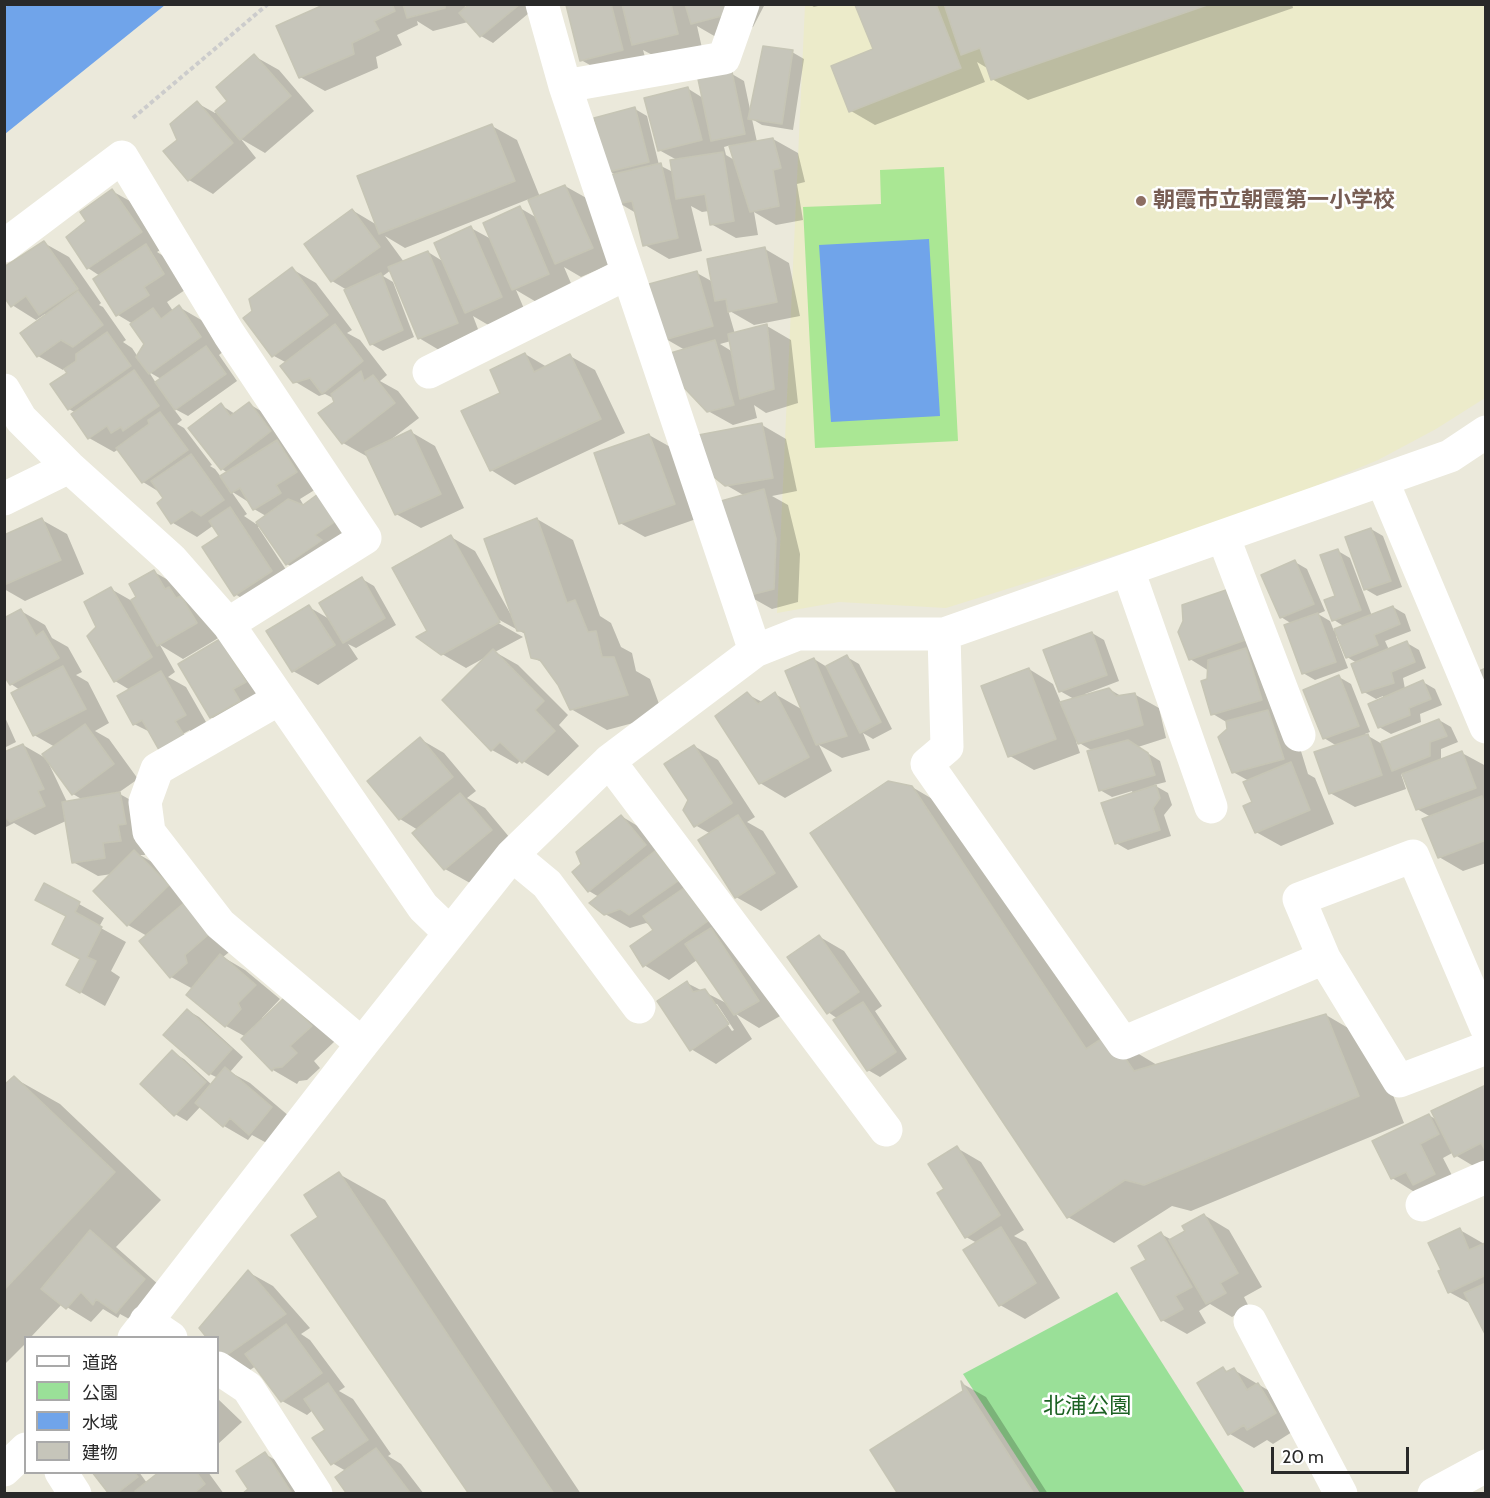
<!DOCTYPE html>
<html>
<head>
<meta charset="utf-8">
<style>
	body { margin:0 }
	#map { position:relative; width:1490px; height:1498px; overflow:hidden; background:#ebe9db; font-family:Cabin,"Noto Sans JP",sans-serif }
	canvas { display:block }
	.frame { position:absolute; inset:0; border:6px solid #292929; pointer-events:none }
	.legend { position:absolute; left:24px; top:1336px; width:195px; height:138px; box-sizing:border-box; background:#fff; border:2px solid #a9a9a9; margin:0; padding:8px 10px; list-style:none; font-size:18px; color:#292929 }
	.legend li { display:flex; align-items:center; gap:12px; height:30px }
	.legend b { width:30px; border:2px solid #a9a9a9 }
	.scale { position:absolute; left:1271px; top:1447px; width:138px; height:27px; box-sizing:border-box; border:3px solid #292929; border-top:0; padding-left:8px; font-size:18px; line-height:21px; white-space:nowrap; color:#292929; -webkit-text-stroke:4px #fff; paint-order:stroke }
</style>
</head>
<body>
<div id="map">
<canvas width="1490" height="1498"></canvas>
<div class="frame"></div>
<ul class="legend">
<li><b style="height:8px;background:#fff"></b>道路</li>
<li><b style="height:16px;background:#9ae098"></b>公園</li>
<li><b style="height:16px;background:#70a4ea"></b>水域</li>
<li><b style="height:16px;background:#c6c5ba"></b>建物</li>
</ul>
<div class="scale">20 m</div>
</div>
<script>
const context = document.querySelector('canvas').getContext('2d');
context.lineJoin = 'round';
function fill(path, color) {
  context.fillStyle = color;
  context.fill(path, 'evenodd');
}
function stroke(path, color, width, dash) {
  context.strokeStyle = color;
  context.lineWidth = width;
  context.lineCap = dash ? 'butt' : 'round';
  context.setLineDash(dash || []);
  context.stroke(path);
}
function label(font, color, halo, rows, align = 'center') {
  context.font = font + ' Cabin,"Noto Sans JP",sans-serif';
  context.lineWidth = 5;
  context.setLineDash([]);
  context.textBaseline = 'middle';
  context.strokeStyle = halo;
  context.fillStyle = color;
  for (const [text, x, y, turn = 0] of rows) {
    context.save();
    context.translate(x, y);
    context.rotate((+turn || 0) * Math.PI / 180);
    context.textAlign = isNaN(turn) ? turn : align;
    if (halo) context.strokeText(text, 0, 0);
    context.fillText(text, 0, 0);
    context.restore();
  }
}
fill(new Path2D(`
	M805,5H1485V398L1436,429L1378,460L1251,513L946,608L839,602L777,613Z`), '#ecebca');
fill(new Path2D(`
	M1117,1292L1245,1493H1040L963,1374Z`), '#9ae098');
fill(new Path2D(`
	M944,167L958,441L815,448L803,207L881,204L880,170Z`), '#aae794');
fill(new Path2D(`
	M8,5V4L165,5L5,134L4,8Z
	M929,239L940,416L831,422L819,245Z`), '#70a4ea');
fill(new Path2D(`
	M322,4H464L466,9L471,4H532L535,8L493,43L481,36L468,22L433,31L417,21L418,25L397,35L402,45L376,57L378,68L325,91L300,77L323,7Z
	M576,4H765L753,27L716,37L697,26L702,48L658,58L643,50L647,64L606,74L581,60Z
	M809,4H826L814,7Z
	M861,4H1292L1293,8L1028,100L992,79L987,68L977,62L985,82L875,125L851,111L875,50Z
	M792,52L804,59L793,130L762,125L752,119L757,142L773,139L798,153L805,182L797,184L803,220L776,225L754,212L758,235L736,238L711,224L709,211L702,212L691,206L702,251L669,259L645,245L636,213L619,203L616,175L609,171L635,109L647,116L659,165L673,172L677,160L659,150L687,88L703,98L732,74L744,81L751,114ZM731,145L736,161L726,155L724,147Z
	M254,56L279,70L314,111L265,153L241,139L256,158L213,194L189,180L179,140L197,103L215,113L229,101Z
	M492,126L517,140L540,197L565,186L590,200L616,262L581,277L564,267L573,288L538,303L516,290L525,311L490,326L473,316L481,337L444,353L419,338L391,270L383,276L393,282L414,337L383,351L371,344L347,290L332,281L352,210L377,225ZM529,199L537,218L520,208L491,239L471,228L444,262L428,252L404,262L385,236L405,248Z
	M112,191L137,205L165,247L157,252L170,260L188,288L167,302L173,311L179,307L203,321L224,351L219,355L237,381L188,416L173,408L182,420L177,424L184,428L212,465L210,466L215,469L221,477L228,473L222,469L221,405L235,414L249,404L273,418L321,486L300,499L304,506L360,535L312,578L287,564L260,526L258,527L296,585L259,609L235,594L221,537L214,525L197,537L173,523L159,503L165,499L161,493L143,482L119,449L114,452L89,438L73,415L76,413L69,409L52,385L69,373L65,368L63,370L38,356L47,316L45,314L36,320L12,305L44,243L69,257L101,303L99,305L103,307L126,340L123,342L132,348L138,357L146,343L133,324L118,315L100,276L88,268L89,222ZM149,372L161,379L156,383ZM231,491L250,503L254,509L266,516L256,524L244,516L247,514Z
	M765,249L789,263L800,316L754,325L728,310L735,334L767,326L791,340L798,403L766,413L754,405L757,418L733,425L708,411L685,350L666,339L697,273L713,282ZM731,341L733,352L720,344Z
	M292,269L316,283L352,330L347,333L360,340L387,375L380,381L398,391L419,418L389,441L411,432L435,446L464,508L421,528L396,514L368,457L343,443L320,414L336,402L335,399L325,394L319,396L294,381L287,363L274,356L254,311Z
	M525,354L547,367L570,356L595,370L625,433L515,485L491,470L502,393Z
	M762,425L786,439L797,491L772,496L788,505L800,554L798,602L772,609L747,595L745,496L726,485Z
	M649,435L674,449L699,518L645,537L620,523Z
	M537,519L573,540L600,616L611,623L621,647L632,653L636,671L650,679L663,715L607,730L571,709L559,685L545,664L532,657L527,635L494,617L493,620L523,637L495,652L518,665L568,715L559,725L579,746L548,776L521,760L517,764L492,750L486,657L466,668L442,654L430,631L451,537L475,551L510,613Z
	M42,520L67,534L84,574L25,601L4,589V536Z
	M1371,529L1383,536L1402,587L1377,596L1365,589Z
	M1338,551L1350,558L1372,616L1393,607L1405,614L1411,631L1385,641L1389,650L1407,643L1419,650L1426,668L1403,678L1405,689L1423,682L1435,689L1442,705L1420,714L1421,722L1391,734L1379,727L1383,696L1376,699L1364,692L1357,663L1347,657L1338,635L1336,636L1348,668L1315,680L1303,673L1292,624L1281,617L1295,562L1307,569L1325,611L1318,614L1330,621L1334,631L1345,627L1334,620L1337,597Z
	M154,572L179,586L185,597L206,611L220,637L183,659L160,645L175,672L168,677L186,687L210,729L199,735L207,750L184,763L160,749L152,733L134,724L119,697L130,690L115,681L89,636L98,627L86,603L111,589L132,601L138,598L131,584ZM190,730L191,733L170,745V741Z
	M362,579L374,586L396,625L356,648L348,644L358,659L318,685L293,671L309,607L331,620Z
	M1226,592L1293,725L1308,774L1315,778L1334,824L1281,846L1256,832L1254,803L1249,781L1233,772L1228,723L1213,714L1209,671L1190,659Z
	M21,611L45,625L52,638L68,647L82,672L76,675L88,682L109,723L95,731L109,739L138,779L118,793L145,808L142,839L145,855H140L159,866L233,949L223,957L245,970L280,999L262,1018L264,1020L284,1000L335,1041L314,1061L320,1068L307,1080L299,1081L297,1084L273,1070L244,1039L246,1037L226,1026L188,995L193,989L171,977L147,936L128,925L95,891L112,874L98,876L73,862L66,821L35,835L14,823L4,828V754L23,745L49,760L55,747L34,735L20,690L11,684ZM51,763L73,794L83,800L67,802L49,764Z
	M1092,633L1104,640L1119,681L1085,694L1086,696L1109,689L1121,696L1134,694L1159,708L1166,738L1138,747L1160,761L1166,782L1154,785L1168,793L1172,805L1164,815L1171,836L1128,850L1116,843L1133,794L1132,791L1112,797L1100,790L1093,751L1076,741L1080,753L1034,770L1010,756L1029,669L1053,684L1061,703L1074,699L1060,691Z
	M245,655L264,715L236,731L211,717L180,664Z
	M847,657L859,664L892,729L873,739L863,733L870,750L842,758L819,745L832,771L785,798L760,783L717,716L747,694L762,702L775,694L803,710L814,659L827,667Z
	M1339,677L1351,684L1370,732L1365,734L1382,744L1439,720L1451,727L1458,742L1441,749V761L1462,753L1486,766V863L1463,871L1439,857L1431,817L1417,809L1405,777L1401,774L1406,789L1355,807L1330,793L1337,746L1324,738Z
	M4,715L16,742L4,748Z
	M420,739L444,753L476,791L467,798L485,808L515,844L470,883L445,869L418,830L400,819Z
	M694,746L718,760L755,817L747,822L763,831L798,887L761,911L736,897L711,834L695,825L690,800Z
	M912,787L958,814L1109,1036L1157,1065L1326,1015L1372,1042L1404,1123L1191,1211L1172,1206L1114,1243L1068,1217Z
	M621,816L646,831L782,1015L759,1028L736,1014L752,1039L716,1064L691,1049L687,983L728,1004L697,960L669,980L644,965L655,931L652,926L646,923L630,928L605,914L599,897L589,891L583,864ZM713,1004H717L734,1030L732,1031Z
	M45,885L104,918L99,927L126,942L111,971L120,977L105,1006L68,985L82,959L67,917Z
	M820,937L844,951L882,1006L875,1011L907,1059L880,1077L868,1070L838,1019L828,1012Z
	M187,1010L199,1017L243,1057L230,1072L250,1083L296,1122L274,1147L252,1135L248,1140L224,1126L201,1106L187,1121L175,1114L172,1052L184,1059L212,1085L218,1078L210,1074Z
	M14,1078L60,1104L161,1200L116,1247L168,1293L142,1326L120,1314L118,1318L103,1309L91,1322L62,1304L30,1338H26V1343L4,1365V1088Z
	M1486,1087V1167L1480,1170L1455,1155L1454,1152L1443,1158L1459,1189L1416,1193L1392,1178L1429,1115L1438,1121Z
	M957,1148L981,1162L1024,1230L1014,1236L1026,1242L1060,1298L1025,1319L1000,1305L965,1250L977,1243L966,1237L947,1190Z
	M339,1174L385,1200L581,1494H471L320,1217Z
	M1204,1215L1229,1230L1262,1287L1244,1297L1249,1307L1232,1317L1210,1304L1199,1311L1206,1323L1187,1334L1162,1320L1148,1261L1161,1234L1172,1240L1187,1232Z
	M1460,1230L1486,1245V1333L1471,1304L1449,1292L1443,1270Z
	M248,1272L273,1286L310,1328L301,1334L310,1340L345,1387L339,1391L353,1399L391,1454L388,1456L401,1464L424,1494H349L346,1471L332,1463L327,1430L313,1410L307,1415L282,1401L256,1366L250,1370L225,1356L218,1347V1338Z
	M1223,1369L1229,1372L1234,1370L1283,1399L1300,1427L1273,1444L1267,1440L1254,1448L1230,1434L1199,1383Z
	M963,1384L986,1397L1048,1494H900L965,1391Z
	M218,1399L242,1422L218,1444Z
	M265,1454L277,1461L300,1494H244L250,1490Z
	M94,1472H139L147,1483L159,1475L156,1472H208L224,1494H111Z`), '#0003');
const building = new Path2D(`
	M321,4H392L395,11L374,21L379,30L352,43L354,54L299,78L276,26L321,6Z
	M403,4H445V8L407,18Z
	M469,4H520L480,37L459,13Z
	M570,4H611L623,50L580,61L566,5Z
	M622,4H671L678,34L632,45Z
	M685,4H733L729,14L691,24Z
	M857,4H936L961,68L849,112L831,66L873,49L855,5Z
	M944,4H1210L991,80L980,48L961,55Z
	M763,46L793,50L782,124L748,119Z
	M254,54L291,96L240,140L215,111L227,101L216,87Z
	M732,72L745,134L711,141L698,79Z
	M688,87L702,140L658,151L644,98Z
	M197,101L233,143L188,181L163,151L177,140L170,124Z
	M635,107L649,162L608,172L594,118Z
	M492,124L515,181L379,234L357,176Z
	M773,138L781,168L773,170L779,206L750,212L729,146Z
	M723,152L734,221L710,225L705,194L676,199L670,160Z
	M661,163L678,238L643,246L632,201L617,204L610,175Z
	M565,185L593,248L555,264L528,200Z
	M112,189L142,232L87,269L66,237L86,221L80,212Z
	M520,206L549,274L512,290L483,223Z
	M352,209L380,247L331,282L304,244Z
	M471,226L502,297L465,313L434,243Z
	M44,241L78,289L39,315L26,296L11,307L4,297V267Z
	M146,244L164,274L144,287L149,295L116,316L93,279Z
	M765,247L777,302L728,312L726,299L715,301L707,259Z
	M428,251L458,323L418,339L388,267Z
	M292,267L328,315L272,357L243,318L252,311L249,299Z
	M697,271L713,326L664,340L649,284Z
	M381,273L403,330L370,345L344,290Z
	M78,291L103,325L73,347L61,340L37,357L20,333Z
	M179,305L201,337L149,374L136,357L144,344L130,324L153,308L161,319Z
	M335,324L363,361L322,394L310,378L293,383L280,366Z
	M767,324L774,389L740,399L728,334Z
	M107,332L131,366L68,410L50,384L67,373L64,369L76,361V354Z
	M715,340L734,405L707,412L674,377L667,354Z
	M206,346L226,374L175,410L155,382Z
	M525,353L534,372L570,354L601,419L490,471L461,411L500,393L490,370Z
	M134,370L159,406L123,431L121,427L111,433L107,426L88,439L71,414Z
	M361,371L364,381L373,375L395,403L342,444L318,413L334,402L331,394Z
	M249,402L271,431L221,470L188,428L221,403L230,416Z
	M160,412L188,450L142,483L116,448L149,424L148,420Z
	M762,423L773,478L725,486L699,465L693,436Z
	M411,430L441,494L395,515L365,452Z
	M649,434L675,504L619,524L594,453Z
	M277,440L297,472L276,485L281,493L253,510L240,488L231,493L220,476Z
	M191,454L224,500L201,516L192,510L171,524L157,503L163,498L151,481Z
	M764,489L776,539L774,589L746,596L721,501Z
	M318,494L336,521L315,535L322,540L286,565L256,522L288,499L303,505Z
	M230,507L272,571L234,596L202,547L219,536L209,521Z
	M42,518L61,560L4,585V535Z
	M537,518L567,603L575,600L588,632L596,631L602,657H614L628,695L570,710L558,685L540,660L531,658L524,631H517L484,539Z
	M1371,528L1391,581L1364,590L1345,537Z
	M451,535L500,622L441,655L416,637L427,631L392,568Z
	M1338,549L1361,610L1332,621L1324,600L1335,596L1320,555Z
	M1295,560L1314,604L1280,618L1261,575Z
	M154,570L165,589L169,587L176,598L181,596L197,623L157,646L131,600L136,597L129,584Z
	M362,577L385,618L343,643L319,603Z
	M111,587L152,657L114,682L87,636L96,627L84,602Z
	M1226,590L1245,640L1189,660L1178,632L1183,621L1182,605Z
	M309,605L335,645L292,672L266,631Z
	M1393,606L1400,624L1374,635L1378,645L1346,658L1334,629Z
	M21,609L36,636L43,631L59,658L10,685L4,676V618Z
	M1318,613L1336,662L1302,674L1284,625Z
	M1092,632L1107,675L1059,692L1043,650Z
	M220,639L246,682L233,689L240,701L210,718L178,664Z
	M1407,641L1415,662L1391,672L1394,683L1362,693L1351,664Z
	M1246,648L1262,700L1211,715L1201,681L1207,679L1208,660Z
	M493,649L544,701L535,710L555,731L522,763L500,742L491,751L442,700Z
	M847,655L881,722L860,733L826,666Z
	M814,658L847,736L816,745L785,671Z
	M63,666L86,709L33,736L11,693Z
	M1029,668L1056,739L1008,757L981,686Z
	M1486,668V689L1477,672Z
	M161,671L186,715L175,721L184,735L159,750L142,720L133,725L117,696Z
	M1339,675L1359,726L1323,739L1303,690Z
	M1423,680L1431,699L1409,708L1410,715L1378,728L1368,704Z
	M1109,688L1116,696L1135,693L1143,725L1078,744L1060,702Z
	M747,692L758,704L775,692L809,757L759,784L715,716Z
	M1268,710L1284,759L1232,773L1218,737L1227,729L1226,721Z
	M1439,719L1447,736L1430,742V756L1392,771L1381,742Z
	M85,724L114,764L72,795L42,754Z
	M1368,734L1382,775L1329,794L1314,752Z
	M420,737L453,777L399,820L367,781Z
	M1128,740L1148,753L1155,775L1099,791L1087,751Z
	M23,744L44,789L38,791L45,806L10,822L4,816V752Z
	M694,745L732,803L694,827L683,810L688,800L664,764Z
	M1462,751L1476,788L1416,810L1402,774Z
	M1291,762L1310,810L1255,833L1243,806L1252,802L1243,782Z
	M888,781L912,786L1086,1049L1109,1034L1134,1071L1326,1014L1359,1096L1144,1185L1125,1180L1067,1218L810,833Z
	M1156,785L1160,798L1153,808L1160,830L1115,844L1101,803Z
	M120,792L126,824L118,825L121,841L103,843L105,858L72,863L62,802Z
	M460,793L492,830L444,870L412,833Z
	M1482,796L1486,806V840L1438,858L1422,819Z
	M621,815L646,845L588,892L572,872L581,864L576,852Z
	M738,815L775,873L735,898L698,840Z
	M134,850L169,885L127,926L93,891Z
	M655,851L678,881L629,915L620,909L604,915L589,903Z
	M44,883L80,902L75,912L102,927L87,957L96,961L80,993L66,985L80,959L52,944L66,916L35,900Z
	M684,888L708,921L643,967L630,946L653,930L643,916Z
	M184,903L209,934L185,955L187,963L170,978L139,941Z
	M711,928L759,1001L734,1015L685,944Z
	M819,935L859,992L827,1014L787,957Z
	M220,954L256,985L238,1003L241,1009L225,1027L186,995Z
	M687,981L693,992L705,989L729,1024L690,1051L657,1001Z
	M284,998L312,1026L290,1046L297,1053L282,1067L274,1068L272,1071L241,1039Z
	M863,1002L896,1052L867,1071L833,1020Z
	M187,1009L232,1049L209,1075L163,1035Z
	M172,1050L206,1082L174,1116L140,1084Z
	M225,1067L272,1107L249,1135L230,1118L223,1127L195,1103Z
	M14,1076L115,1172L4,1290V1085Z
	M1486,1085V1152L1481,1143L1454,1157L1431,1111Z
	M1429,1114L1439,1134L1420,1144L1435,1174L1413,1185L1406,1172L1391,1179L1372,1141Z
	M957,1146L1000,1215L965,1238L937,1193L944,1189L928,1164Z
	M339,1172L554,1494H469L291,1235L318,1217L304,1195Z
	M1204,1214L1238,1273L1220,1283L1226,1293L1206,1304L1169,1240L1185,1231L1182,1226Z
	M1001,1227L1036,1283L999,1306L963,1250Z
	M1460,1228L1469,1250L1485,1243L1486,1275L1448,1293L1438,1271L1441,1270L1428,1243Z
	M90,1230L145,1279L116,1313L96,1299L93,1305L81,1292L66,1309L41,1289Z
	M1161,1232L1192,1287L1175,1296L1183,1309L1161,1321L1131,1268L1146,1260L1138,1246Z
	M248,1270L286,1314L224,1357L218,1350V1338H207L199,1328Z
	M1486,1283V1336L1464,1293Z
	M286,1324L322,1373L281,1402L245,1354Z
	M1223,1367L1226,1372L1234,1368L1247,1390L1258,1383L1276,1413L1247,1430L1244,1425L1228,1435L1197,1383Z
	M961,1381L1034,1494H898L870,1450L963,1391Z
	M328,1383L368,1440L331,1465L312,1438L325,1430L304,1399Z
	M376,1448L411,1494H347L335,1477Z
	M265,1452L291,1492L289,1494H242L248,1489L236,1471Z
	M92,1472H134L138,1477L116,1494H109Z
	M159,1472H196L205,1484L193,1494H137L135,1491Z`);
fill(building, '#c6c5ba');
stroke(building, '#c6c5b5', 1.5);
stroke(new Path2D(`
	M133,118L268,4`), '#ccc', 4, [4.5, 3]);
stroke(new Path2D(`
	M542,4L565,86L755,651
	M565,86L724,58L743,4
	M4,246L122,157L229,334L365,538L228,624
	M429,372L628,273
	M4,390L21,419L69,467L171,559L228,624L423,907L450,933
	M1382,480L1486,727
	M4,499L69,467
	M1223,536L1299,735
	M1128,570L1211,807
	M944,634L947,747L927,764L1123,1043L1324,958L1299,899L1413,856L1486,1027
	M279,699L157,769L145,802L149,832L220,924L362,1044
	M609,761L886,1130
	M512,855L547,884L639,1007
	M1324,958L1399,1081L1486,1048
	M1422,1205L1486,1177
	M146,1321L171,1338
	M1250,1321L1341,1494
	M134,1338L362,1044L512,855L609,761L755,651L798,634H944L1450,456L1486,432
	M218,1368L248,1388L316,1494
	M4,1470L26,1449
	M61,1472L75,1494
	M1434,1494L1486,1466`), '#fff', 33);
for (const [x, y, r, color] of [
	[1141,201,6,"#8d6e63"]
]) {
  const dot = new Path2D();
  dot.arc(x, y, r, 0, 2 * Math.PI);
  context.fillStyle = color;
  context.fill(dot);
  stroke(dot, '#fff', 2);
}
label('bold 22px', '#785e54', '#fff', [
	["朝霞市立朝霞第一小学校",1153,201]
], 'left');
label('22px', '#1c6223', '#fff', [
	["北浦公園",1087,1407]
]);
</script>
</body>
</html>
